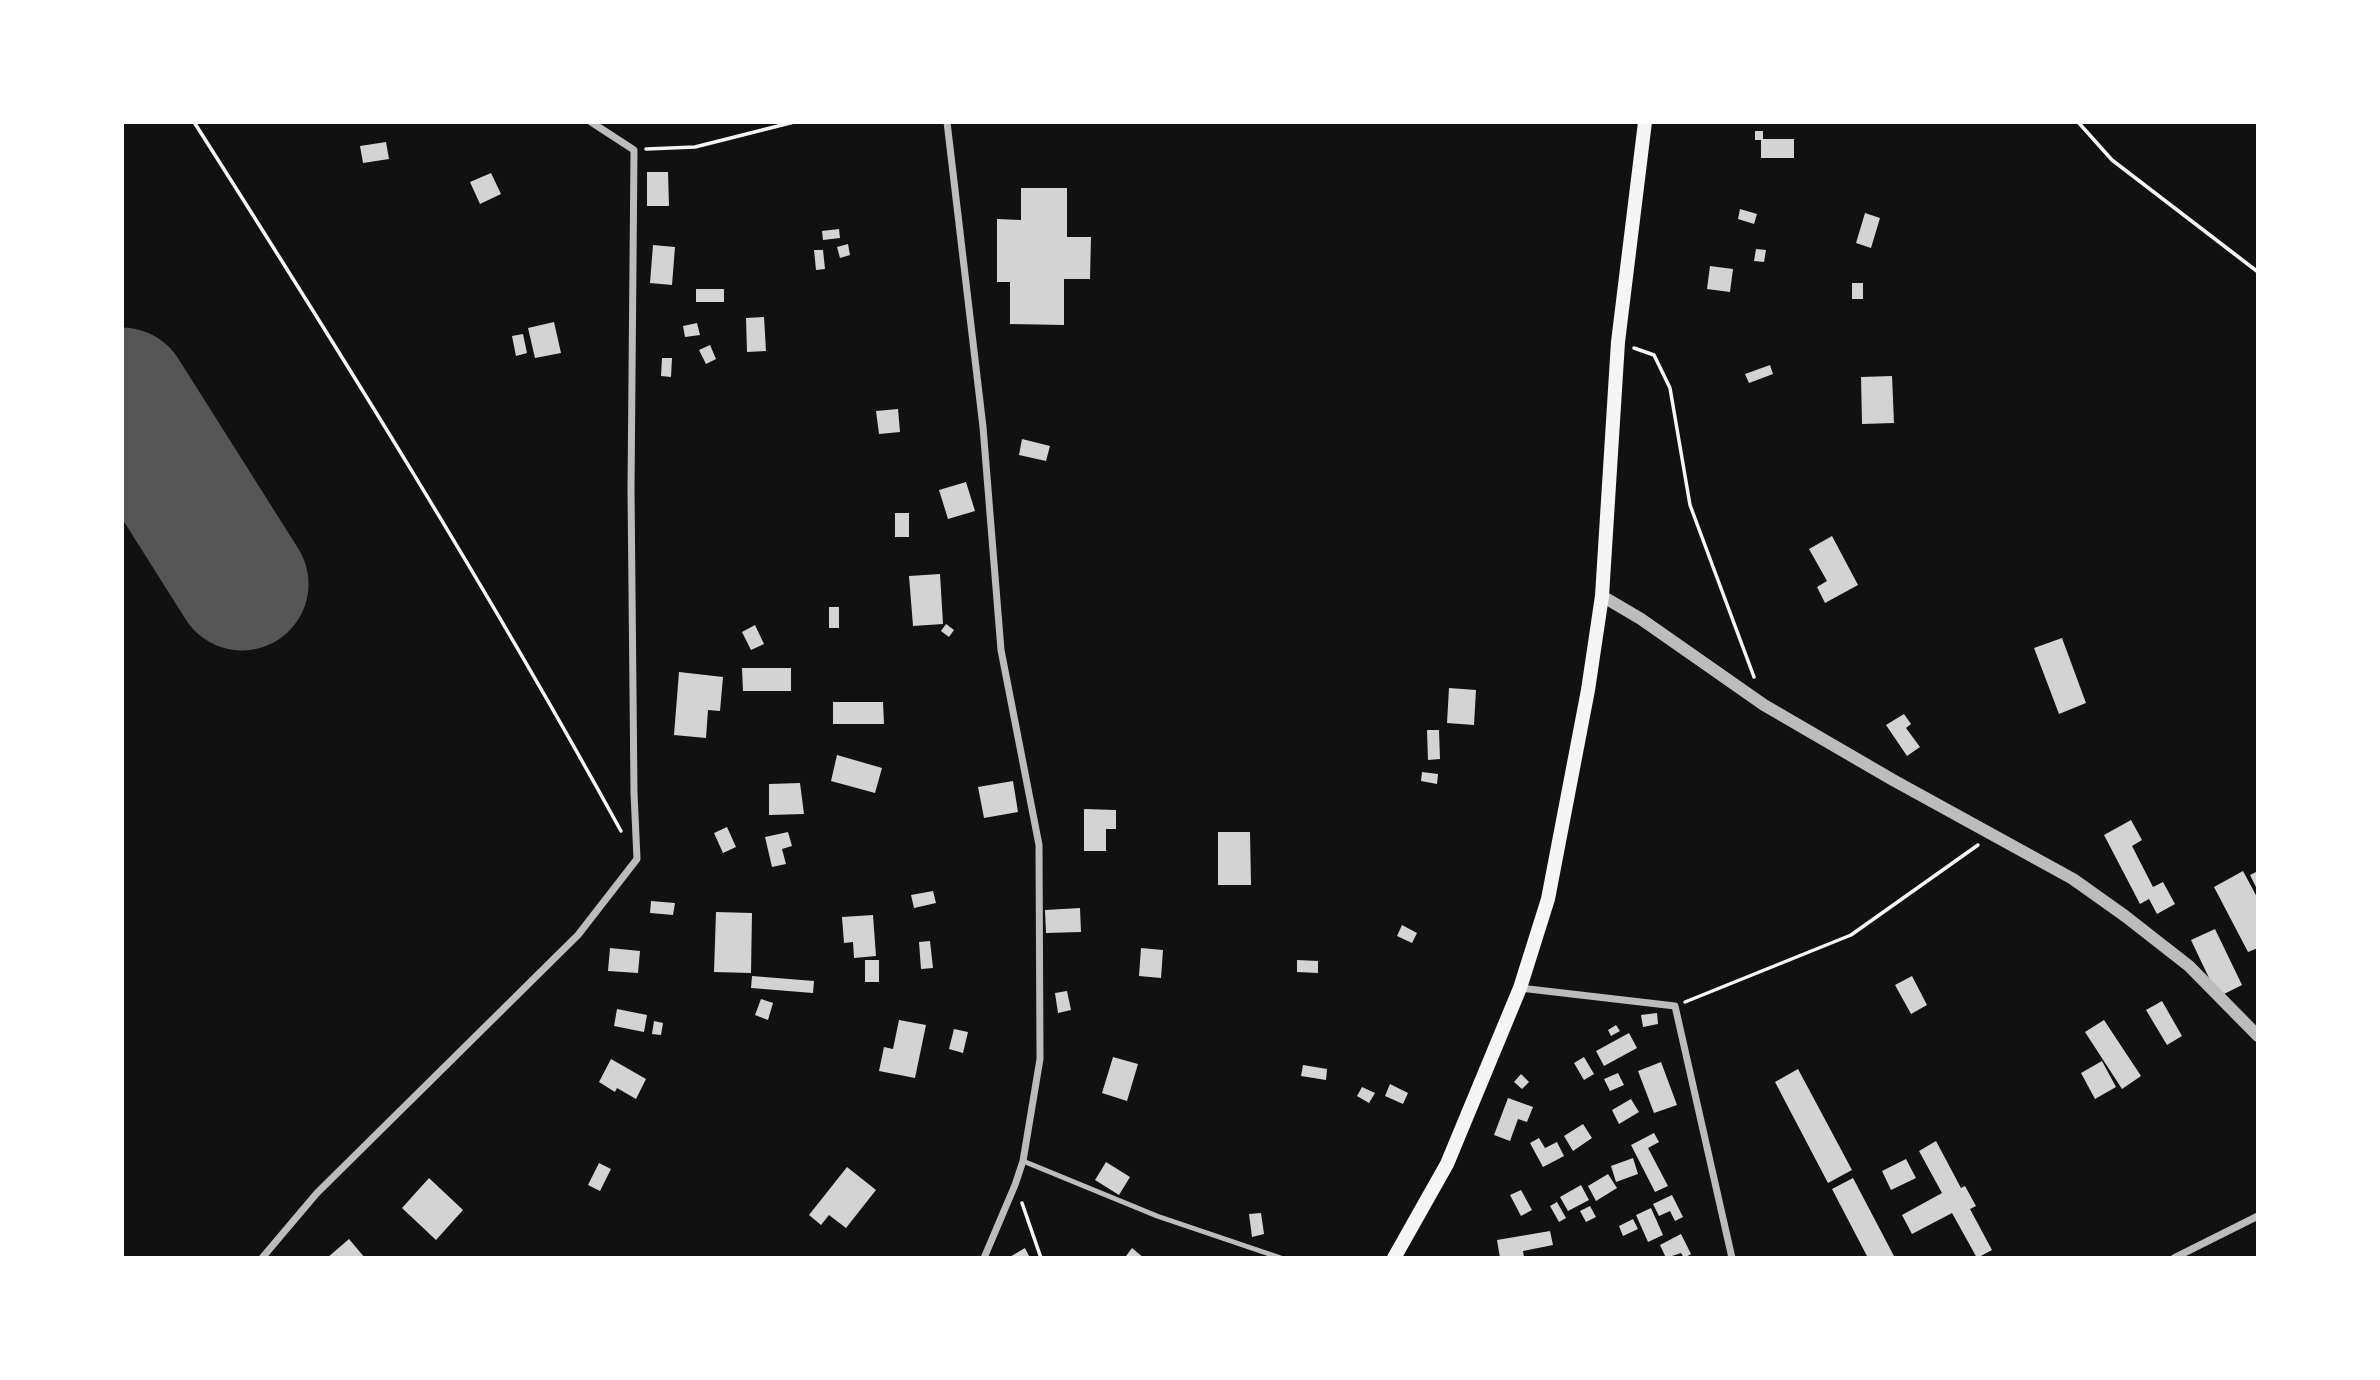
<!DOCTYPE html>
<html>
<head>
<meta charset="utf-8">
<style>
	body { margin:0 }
	#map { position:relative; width:2380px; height:1380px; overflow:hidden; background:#111; font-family:Manrope,sans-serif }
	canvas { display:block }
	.frame { position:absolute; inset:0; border:124px solid #fff; pointer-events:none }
</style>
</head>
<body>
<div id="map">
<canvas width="2380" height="1380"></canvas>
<div class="frame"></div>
</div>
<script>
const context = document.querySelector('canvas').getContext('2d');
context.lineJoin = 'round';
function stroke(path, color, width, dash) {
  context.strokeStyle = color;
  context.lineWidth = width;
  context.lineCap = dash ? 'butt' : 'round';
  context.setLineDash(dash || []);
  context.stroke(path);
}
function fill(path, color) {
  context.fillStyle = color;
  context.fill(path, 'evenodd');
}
stroke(new Path2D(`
	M122,431L139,421`), '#565656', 52);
stroke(new Path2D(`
	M122,394L242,584`), '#565656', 133);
fill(new Path2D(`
	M1755,131H1763V139H1794V158H1761V140H1755Z
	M386,142L389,159L363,163L360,146Z
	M647,172H668L669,206H647Z
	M491,173L501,194L480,204L470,182Z
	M1021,188H1067V237H1091L1090,279H1064V325L1010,324V282H997V219L1021,220Z
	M1740,209L1757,214L1754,224L1738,219Z
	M1865,213L1880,218L1871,248L1856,243Z
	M839,229L840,238L823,240L822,231Z
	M848,244L850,255L840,258L837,247Z
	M653,245L675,247L672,285L650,283Z
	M1756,249L1766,250L1764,262L1754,261Z
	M814,250H823L825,269L816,270Z
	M1710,266L1733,269L1730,292L1707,289Z
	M1852,283H1863V299H1852Z
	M696,289H724V302H696Z
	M764,317L766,351L747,352L746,318Z
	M554,322L561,353L535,358L528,328Z
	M697,323L700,335L685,337L683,326Z
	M523,334L527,353L516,356L512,336Z
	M710,345L716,359L706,364L699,350Z
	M662,358H672L671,377L661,376Z
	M1770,365L1773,374L1749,383L1745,374Z
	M1892,376L1894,423L1862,424L1861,377Z
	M898,409L900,432L879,434L876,411Z
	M1022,439L1050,446L1046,461L1019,455Z
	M966,482L975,511L948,519L939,490Z
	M895,513H909V537H895Z
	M1832,536L1858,585L1825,603L1817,587L1827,581L1809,549Z
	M940,574L943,624L913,626L909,576Z
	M829,607H839V628H829Z
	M946,624L954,630L949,637L941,631Z
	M755,625L764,644L751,650L742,632Z
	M2062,638L2086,703L2059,714L2034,648Z
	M742,668H791V691H743Z
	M679,672L723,677L720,711L708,710L706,738L674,735Z
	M1449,688L1476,690L1474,725L1447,723Z
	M833,702H883L884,724H833Z
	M1904,714L1911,724L1906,728L1920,747L1907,756L1886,725Z
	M1427,730H1439L1440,759L1428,760Z
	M837,755L882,768L875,793L831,781Z
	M1422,772L1438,774L1437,784L1421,781Z
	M1013,781L1018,812L984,818L978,787Z
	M800,783L804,814L769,815V784Z
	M1084,809L1116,810V829H1106V851H1084Z
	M2131,820L2142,840L2132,846L2153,887L2163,882L2175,904L2157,914L2149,899L2140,904L2104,835Z
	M727,827L736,847L723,853L714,833Z
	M788,832L792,846L782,849L786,864L772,867L765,837Z
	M1218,832H1250L1251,885H1218Z
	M2243,871L2258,899V948L2248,952L2214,887Z
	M2258,871V891L2250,875Z
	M933,891L936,903L914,908L911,895Z
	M651,901L675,903L673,915L650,913Z
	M1080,908L1081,932L1046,933L1045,910Z
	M716,912L752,913L751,973L714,972Z
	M873,915L876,956L854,958L853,942L844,943L842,917Z
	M1402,925L1417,933L1412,943L1397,936Z
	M2215,929L2242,985L2218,997L2191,940Z
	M930,941L933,968L921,969L919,942Z
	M610,948L640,951L638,973L608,971Z
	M1141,948L1163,950L1161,978L1139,976Z
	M865,960H879V982H865Z
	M1297,960L1318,961V973L1297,972Z
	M752,976L814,981L813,993L751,988Z
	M1912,976L1927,1005L1911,1014L1895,985Z
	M1067,991L1071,1010L1058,1013L1055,993Z
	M761,999L773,1003L768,1020L755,1015Z
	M2162,1001L2182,1036L2167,1045L2146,1010Z
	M617,1009L647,1015L644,1032L614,1026Z
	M1657,1013L1658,1024L1643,1027L1641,1015Z
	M899,1020L926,1025L915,1078L879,1071L884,1047L893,1049Z
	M2104,1020L2141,1076L2122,1089L2085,1032Z
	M654,1021L663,1023L661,1035L652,1034Z
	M1616,1025L1620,1031L1611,1036L1608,1030Z
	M954,1029L968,1032L963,1053L949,1049Z
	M1629,1033L1637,1048L1604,1066L1596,1051Z
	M1113,1057L1138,1064L1127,1101L1102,1093Z
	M1584,1057L1594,1074L1584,1080L1574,1063Z
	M611,1059L646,1079L636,1099L617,1088L615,1092L599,1082Z
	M2102,1061L2116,1087L2095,1099L2081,1073Z
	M1661,1062L1677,1105L1654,1113L1638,1071Z
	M1303,1065L1327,1069L1326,1080L1301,1076Z
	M1798,1069L1852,1170L1828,1183L1775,1082Z
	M1618,1073L1624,1085L1610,1091L1604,1079Z
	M1521,1074L1529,1082L1522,1089L1514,1082Z
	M1390,1084L1408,1093L1403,1104L1385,1096Z
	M1362,1087L1375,1093L1369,1103L1357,1096Z
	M1508,1098L1533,1107L1527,1122L1518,1119L1510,1141L1494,1135Z
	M1631,1099L1639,1112L1619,1124L1612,1110Z
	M1583,1124L1592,1138L1573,1151L1564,1136Z
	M1654,1133L1659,1142L1648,1148L1668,1186L1655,1192L1631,1145Z
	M1539,1138L1545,1148L1557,1142L1564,1156L1543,1167L1530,1143Z
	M1936,1141L1961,1188L1965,1186L1976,1206L1970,1209L1992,1250L1977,1258L1952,1213L1912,1234L1902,1215L1942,1193L1919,1151Z
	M1633,1158L1638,1174L1616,1182L1611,1166Z
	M1906,1159L1916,1178L1891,1190L1882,1171Z
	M1106,1162L1130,1177L1119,1195L1095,1180Z
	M599,1163L611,1169L600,1191L588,1185Z
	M847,1167L876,1190L846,1228L829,1215L821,1225L809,1215Z
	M1608,1174L1617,1188L1596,1201L1588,1186Z
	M429,1178L463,1210L436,1240L402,1208Z
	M1853,1178L1895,1258H1868L1832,1189Z
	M1581,1185L1589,1200L1568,1211L1560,1197Z
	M1521,1190L1532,1210L1521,1216L1510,1195Z
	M1672,1195L1683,1217L1675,1221L1670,1211L1659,1216L1653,1204Z
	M1557,1202L1566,1218L1559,1222L1550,1206Z
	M1590,1206L1596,1217L1586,1222L1580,1211Z
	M1651,1208L1663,1235L1648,1242L1636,1215Z
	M1261,1213L1264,1234L1252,1237L1249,1214Z
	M1633,1219L1638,1229L1623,1236L1619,1226Z
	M1550,1231L1553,1245L1523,1251L1524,1257L1500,1258L1497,1240Z
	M1681,1234L1691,1254L1684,1258L1681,1253L1666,1258L1660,1245Z
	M349,1239L365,1258H327Z
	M1025,1248L1030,1258H1008Z
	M1132,1248L1144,1258H1127L1126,1256Z`), '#d3d3d3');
stroke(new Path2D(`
	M194,122C342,355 488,589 621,831
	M2078,122L2112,160L2258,272
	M646,149L695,147L794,122
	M1634,348L1654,355L1670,388L1690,505L1754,677
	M1685,1002L1851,935L1978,845
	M1022,1203L1041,1258`), '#f5f5f5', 3.5);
stroke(new Path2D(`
	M1023,1161L1157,1216L1281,1258`), '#bcbcbc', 5);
stroke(new Path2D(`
	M947,122L983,427L1001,650L1039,845L1040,1059L1023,1161L1015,1185L984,1258
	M1520,988L1675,1006L1732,1258
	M262,1258L317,1193L578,935L637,859L634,793L631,489L634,150L591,122
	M2174,1258L2258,1216`), '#bcbcbc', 7);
stroke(new Path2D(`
	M1602,596L1641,619L1764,705L1893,780L2073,879L2125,916L2189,966L2258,1036`), '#bcbcbc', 12);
stroke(new Path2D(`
	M1394,1258L1447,1164L1520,988L1548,899L1588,690L1602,596L1618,342L1645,122`), '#f5f5f5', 14);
</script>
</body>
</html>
